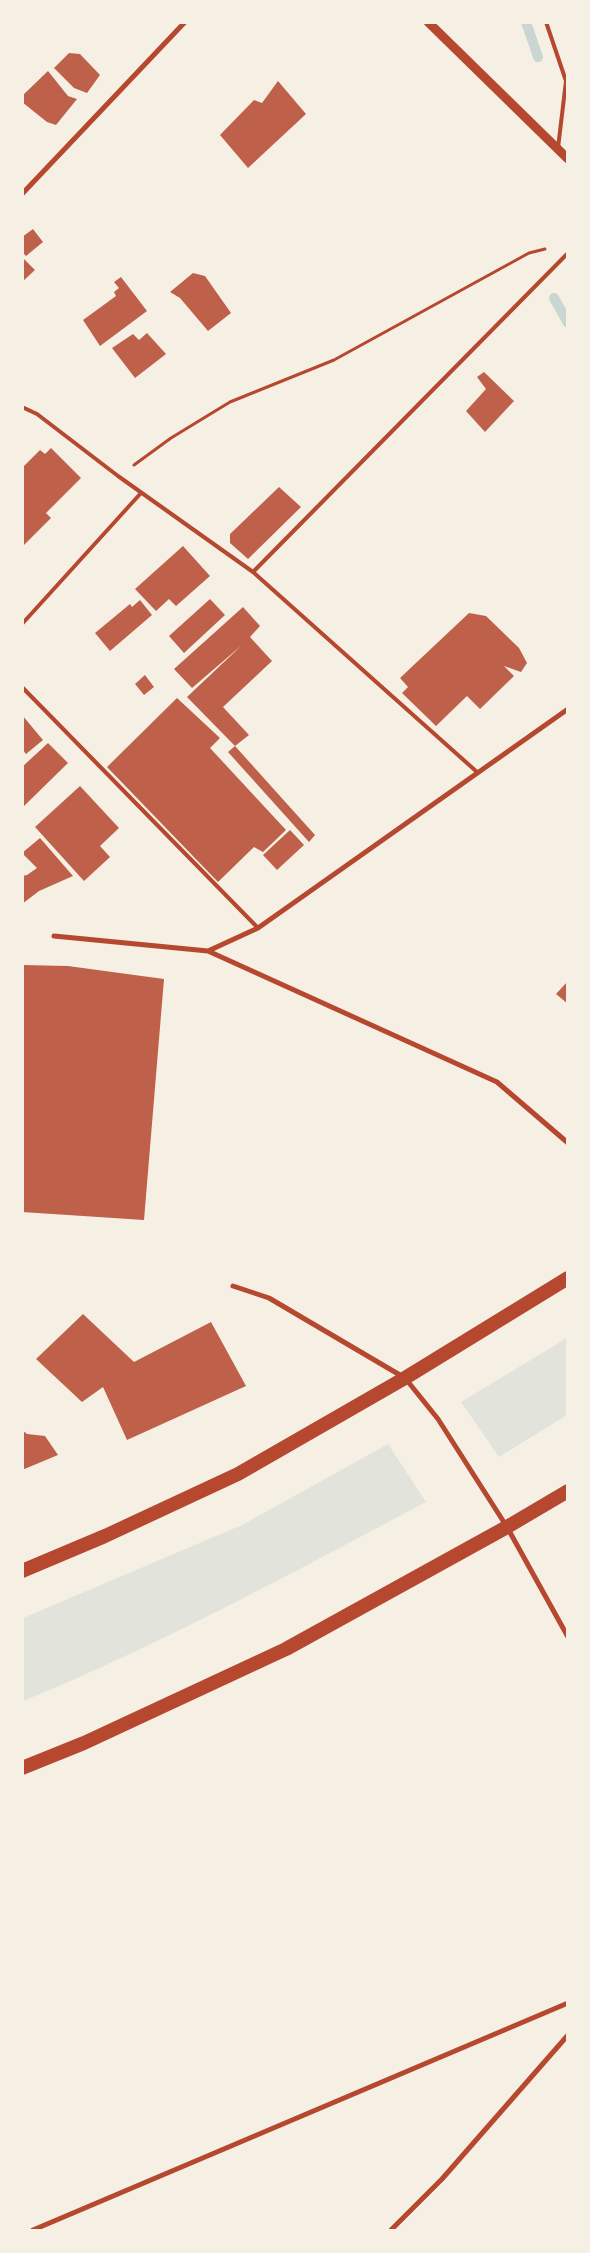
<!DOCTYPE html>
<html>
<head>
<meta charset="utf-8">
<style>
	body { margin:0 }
	#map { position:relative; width:590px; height:2253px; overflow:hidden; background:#f6efe4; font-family:"DejaVu Sans",sans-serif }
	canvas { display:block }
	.frame { position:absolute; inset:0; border:24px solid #f6efe4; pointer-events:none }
</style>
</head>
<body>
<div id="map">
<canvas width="590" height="2253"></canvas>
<div class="frame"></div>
</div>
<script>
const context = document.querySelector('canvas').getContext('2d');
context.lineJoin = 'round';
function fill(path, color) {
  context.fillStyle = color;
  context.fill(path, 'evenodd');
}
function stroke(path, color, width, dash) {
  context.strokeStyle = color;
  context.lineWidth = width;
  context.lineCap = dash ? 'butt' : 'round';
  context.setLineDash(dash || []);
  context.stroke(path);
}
fill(new Path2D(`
	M567,1338V1415L499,1457L461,1402Z
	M388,1444L426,1502C294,1572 162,1644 23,1701V1618L242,1525Z`), '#e2e4dc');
stroke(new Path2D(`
	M526,22L538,57
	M554,298L568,323`), '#c9d6d2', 10);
fill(new Path2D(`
	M69,53L80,54L100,75L87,93L74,88L54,68Z
	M48,71L68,96L77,99L56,125L47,122L22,102V96Z
	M278,81L306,114L248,168L220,135L254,100L262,103Z
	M33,229L43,242L26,256L22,252V237Z
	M22,257L35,270L22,282Z
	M193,273L205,276L231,313L208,331L180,298L170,292Z
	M121,277L147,311L100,346L83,320L116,296L114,292L119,288L114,282Z
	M147,333L166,354L135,378L112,348L133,334L139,340Z
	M484,372L514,401L485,432L466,411L486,389L477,377Z
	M51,448L81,478L46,513L51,518L22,547V468L40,450L45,454Z
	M279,487L301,507L248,559L230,543V534Z
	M183,546L210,576L176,606L169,599L156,611L135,589Z
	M210,599L225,615L184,653L169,636Z
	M140,600L152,615L110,651L95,633L130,604L132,607Z
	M243,607L260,626L250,637L272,661L223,707L249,735L235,746L187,697L242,645L192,688L174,669Z
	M469,613L486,616L519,648L527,663L521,672L504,666L514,676L480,709L467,696L436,726L402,693L408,687L400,678Z
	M145,675L154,687L144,695L135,684Z
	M177,698L220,738L210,748L286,830L263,852L254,847L218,882L107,767Z
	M22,715L43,740L26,754L22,749Z
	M48,743L68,763L22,808V767Z
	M235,746L315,835L309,842L228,752Z
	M80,786L119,828L100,846L110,857L84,881L35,827Z
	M290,830L304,845L277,870L263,855Z
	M40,838L73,876L39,891L22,904V876L27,875L37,868L22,853Z
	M22,965L68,966L164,979L144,1220L22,1212Z
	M568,981V1004L556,994Z
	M83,1314L134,1362L211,1322L246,1386L127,1440L103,1387L82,1402L36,1359Z
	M22,1430L27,1434L45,1436L58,1455L22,1470Z`), '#bf614a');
stroke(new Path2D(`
	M134,465L171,438L230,402L334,360L529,253L545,249`), '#b5482f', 3);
stroke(new Path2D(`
	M546,22L566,81L558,148
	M22,407L37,414L118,476L253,572L477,772
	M253,572L568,253
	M22,624L141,493
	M22,687L258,928`), '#b5482f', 4);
stroke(new Path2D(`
	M22,194L185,22
	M54,936L208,951L497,1082L568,1143
	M208,951L258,928L568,709
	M233,1286L269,1298L405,1378L438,1419L507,1527L568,1637
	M33,2230L568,2003
	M391,2230L442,2179L568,2035`), '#b5482f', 5);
stroke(new Path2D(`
	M428,22L568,159`), '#b5482f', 9);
stroke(new Path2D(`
	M22,1571L105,1536L238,1474L405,1378L568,1278
	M22,1768L84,1743L286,1649L507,1527L568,1491`), '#b5482f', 14);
</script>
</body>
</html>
